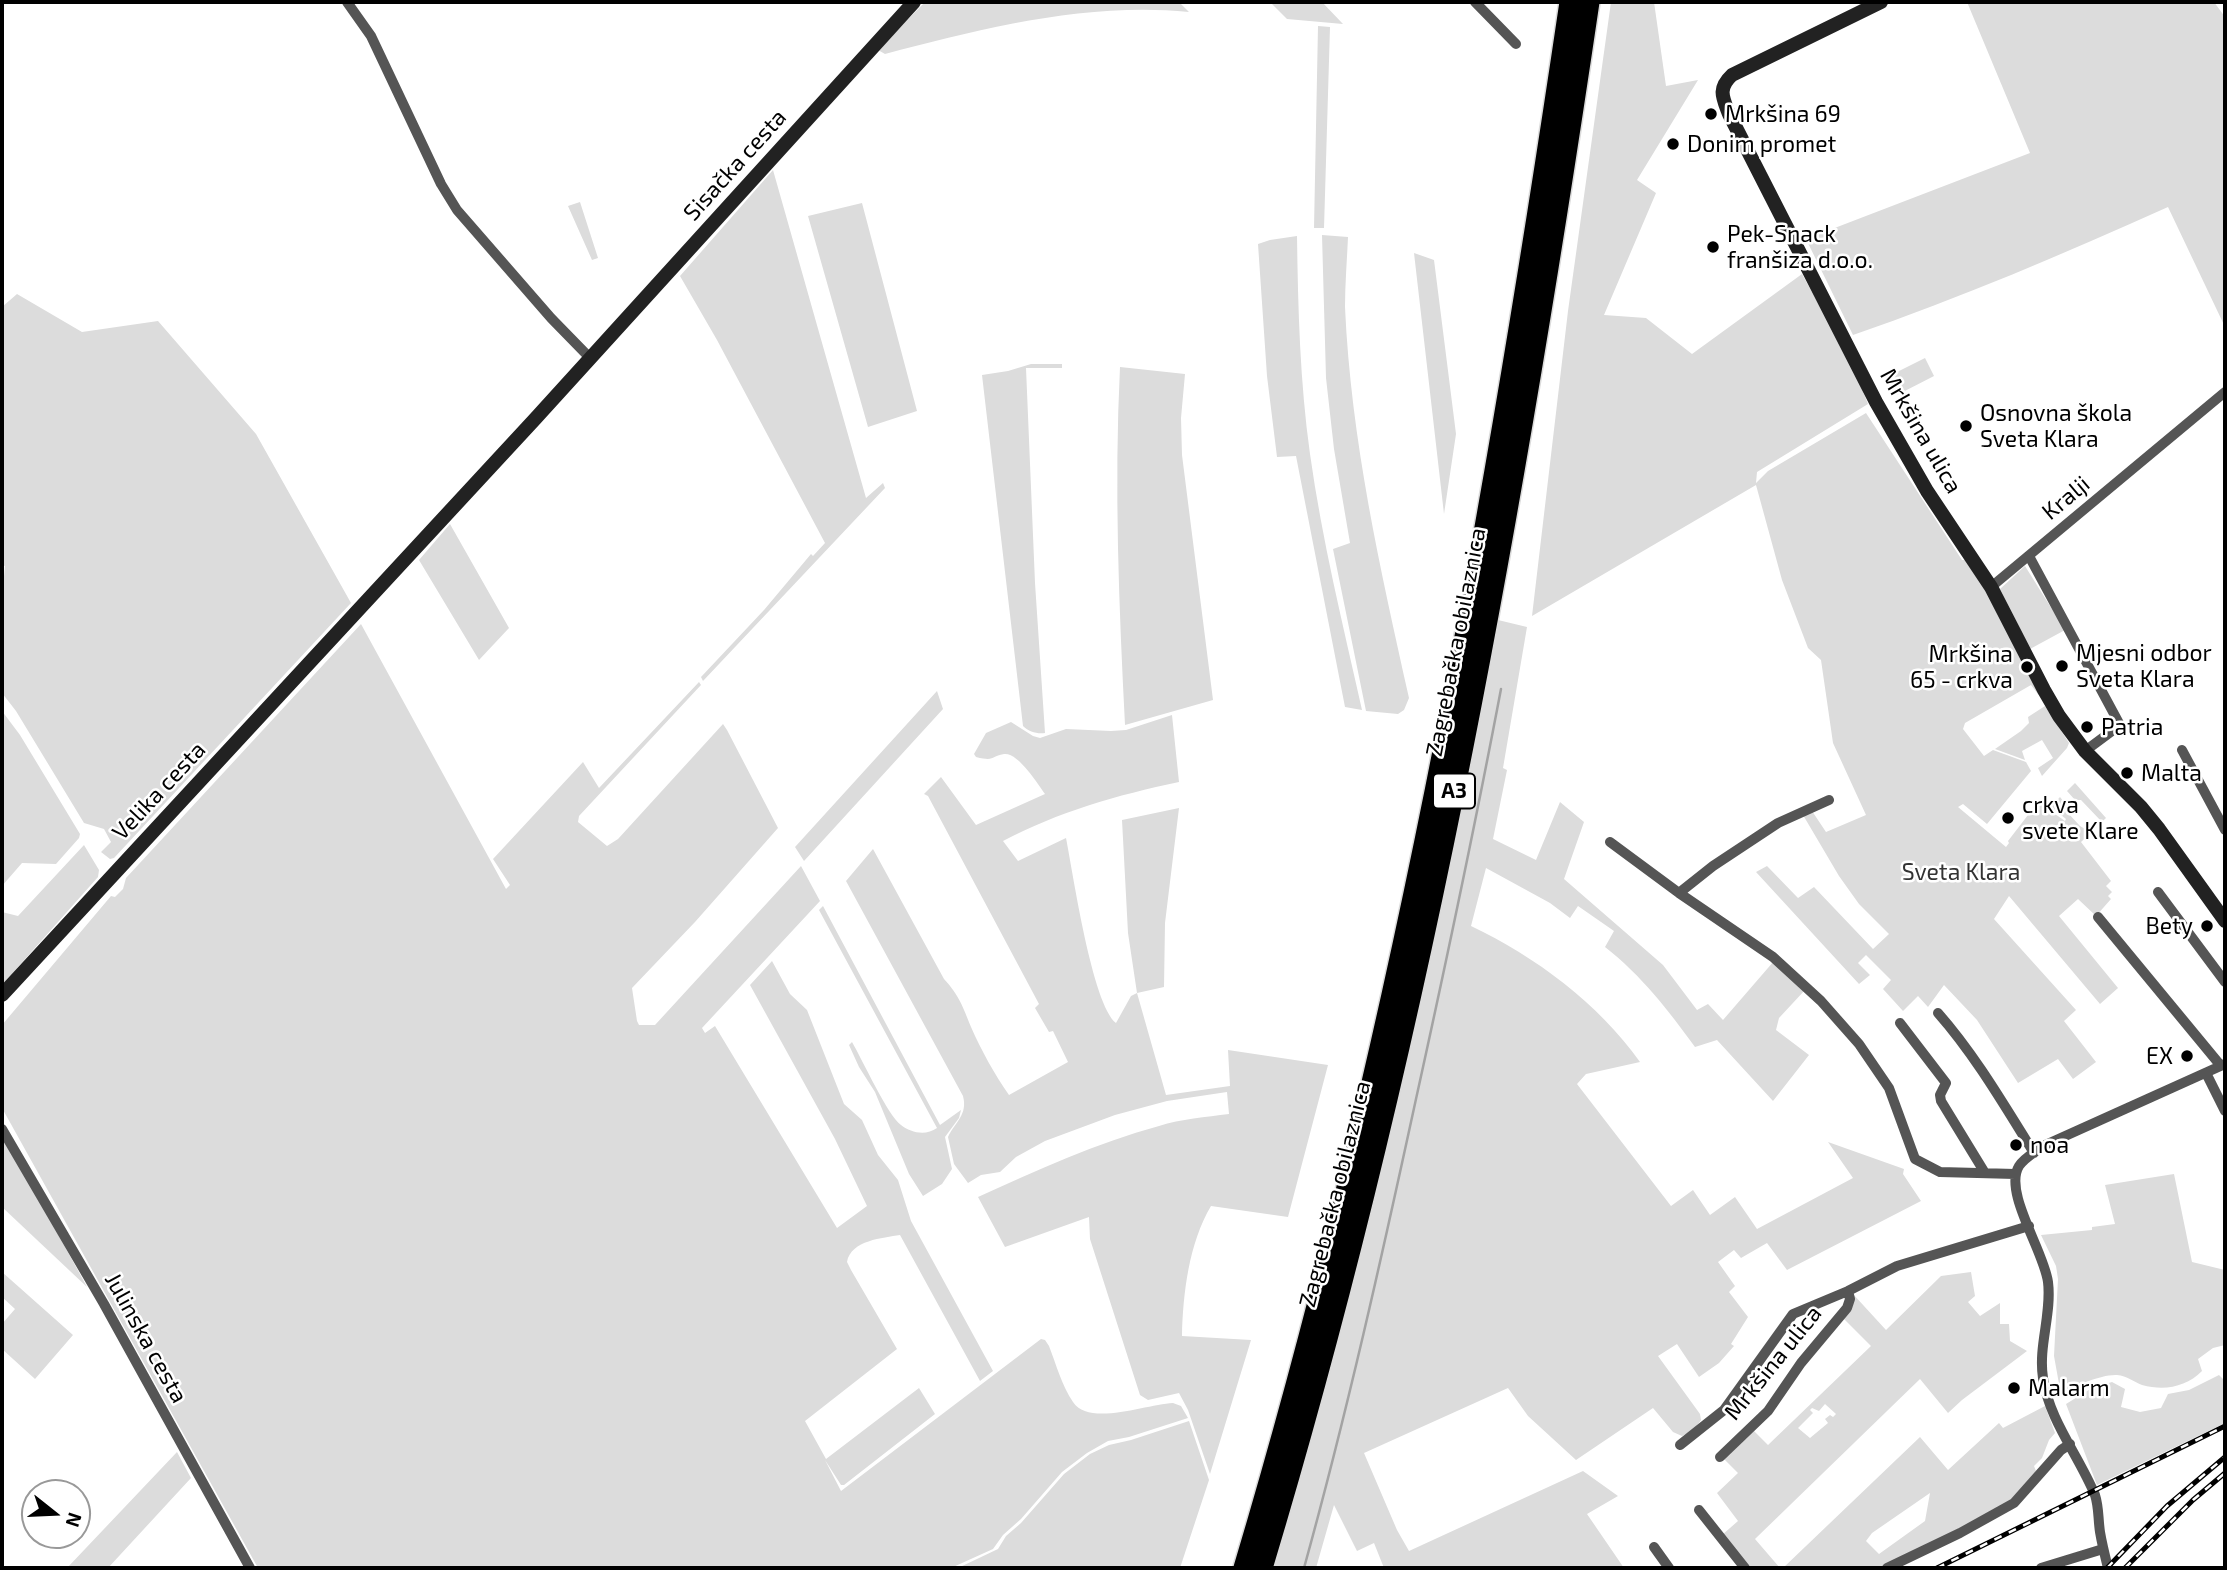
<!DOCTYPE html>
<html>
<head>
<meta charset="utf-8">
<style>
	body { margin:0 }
	#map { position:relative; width:2227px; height:1570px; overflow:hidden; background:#fff; font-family:"Exo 2",sans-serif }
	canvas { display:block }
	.frame { position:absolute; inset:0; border:4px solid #000; pointer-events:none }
	.north { position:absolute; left:21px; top:1479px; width:70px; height:70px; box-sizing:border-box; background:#fff; border:2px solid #999; border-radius:50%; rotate:108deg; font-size:19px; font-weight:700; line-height:28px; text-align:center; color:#000 }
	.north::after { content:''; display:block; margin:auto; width:24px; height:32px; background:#000; clip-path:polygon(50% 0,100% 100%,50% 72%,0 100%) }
</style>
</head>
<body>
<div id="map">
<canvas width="2227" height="1570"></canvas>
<div class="frame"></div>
<div class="north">N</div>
</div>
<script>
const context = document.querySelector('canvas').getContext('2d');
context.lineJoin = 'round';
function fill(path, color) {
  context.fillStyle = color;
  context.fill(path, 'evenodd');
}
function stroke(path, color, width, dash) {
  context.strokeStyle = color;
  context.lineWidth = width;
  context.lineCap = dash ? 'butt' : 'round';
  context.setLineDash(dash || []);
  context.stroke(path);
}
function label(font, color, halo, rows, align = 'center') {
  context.font = font + ' "Exo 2",sans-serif';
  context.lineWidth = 5;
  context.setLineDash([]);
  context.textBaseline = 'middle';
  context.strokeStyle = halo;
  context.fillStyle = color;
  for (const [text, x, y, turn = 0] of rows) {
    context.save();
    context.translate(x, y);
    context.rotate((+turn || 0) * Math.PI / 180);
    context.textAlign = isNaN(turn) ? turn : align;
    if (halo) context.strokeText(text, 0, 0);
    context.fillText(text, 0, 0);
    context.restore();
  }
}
fill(new Path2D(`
	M925,2H1179L1189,12C1087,2 984,28 885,54L878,50Z
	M1270,2H1322L1343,24L1287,19Z
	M1611,2H1654L1666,86L1698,80L1637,180L1656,193L1604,315L1646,318L1692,354L1802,274L1850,361L1868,404L1757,472L1756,483L1768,471L1866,413L1962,560H1967L1982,584L2041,698L2031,685L1965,723L1963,729L1984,756L1993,750L2026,762L2031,771L1987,824L1963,804L1958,807L2006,847L2009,843L2008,841L2038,802L2065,821L2066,819L2051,807L2060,797L2068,807V813L2080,826L2085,829L2084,830L2087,834L2101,821L2081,800H2075L2067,791L2075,783L2106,818L2081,842L2111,881L2106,886L2112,892L2108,896L2111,899L2096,916L2078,899L2059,916L2118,988L2100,1004L2009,896L1994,919L2076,1010L2064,1021L2096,1062L2073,1079L2058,1059L2018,1083L1977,1020L1944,985L1928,1007L1918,996L1903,1011L1883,989L1891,980L1866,955L1858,963L1870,975L1859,984L1756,872L1767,866L1798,898L1814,887L1873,949L1889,934L1859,904L1839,876L1803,815L1812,811L1826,832L1866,815L1833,743L1821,660L1808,648L1782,580L1756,485L1532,616L1568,311Z
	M1967,2H2214L2225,17V327L2168,207C2065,253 1961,298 1853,335L1806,239L2030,153Z
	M1318,26L1330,27L1324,228H1314Z
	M773,170L866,498L883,483L885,488L703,681L701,677L764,610L811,554L813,556L825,543L717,340L680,276Z
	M580,202L598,258L592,260L568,206Z
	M862,203L917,411L868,427L808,216Z
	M1322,235L1348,237C1347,260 1345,284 1345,307C1351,440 1380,568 1409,698L1404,710L1398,714L1366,711L1333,549L1350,543L1334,449L1326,378Z
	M1297,236C1298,309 1300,382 1310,454C1322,540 1343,625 1362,710L1345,707L1296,456L1277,457L1267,376L1258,244L1270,240Z
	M1414,253L1434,260L1456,434L1444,514Z
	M17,294L82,332L158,321L256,434L351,603L114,858L110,859L101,852L111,842L104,829L84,823L16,711L2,693V597L5,566L2,565V307Z
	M1925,358L1934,376L1897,395L1887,377Z
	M1031,364H1062V368H1026L1035,583L1045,733C1037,734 1029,732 1023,726L982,375L1008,371Z
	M1120,367L1185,374L1181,418L1182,455L1213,700L1125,725C1119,606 1114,487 1120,367Z
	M450,524L509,628L479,660L419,560Z
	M2025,566L2065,630L2030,649L2000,589Z
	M1498,620L1527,627L1503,768L1507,770L1493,839L1536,860L1560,802L1584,822L1564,879L1663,965L1697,1010L1708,1004L1723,1020L1774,961L1805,990L1779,1018L1776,1030L1809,1055L1773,1101L1717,1040L1695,1047C1668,1010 1642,976 1605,947L1614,931L1578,906L1570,918L1550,903L1486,868L1471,926C1536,957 1598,1003 1640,1062L1586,1074L1577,1084L1671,1206L1693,1190L1710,1215L1735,1197L1757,1229L1853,1178L1828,1142L1904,1169L1903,1174L1921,1201L1787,1270L1767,1243L1741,1258L1734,1250L1718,1262L1735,1286L1729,1292L1748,1317L1731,1344L1734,1346L1719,1363L1699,1377L1677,1344L1658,1356L1700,1414L1701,1420L1694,1430L1682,1436L1673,1432L1653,1408L1576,1460L1528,1416L1508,1388L1364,1453L1397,1530L1409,1551L1583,1471L1618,1496L1587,1514L1624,1568H1384L1374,1543L1357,1551L1334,1505L1316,1568H1270L1393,1117L1442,902Z
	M361,624L506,889L510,885L493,859L583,762L599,788L699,682L701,685L579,816L578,822L607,846L618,839L723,724L727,730L778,828L695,922L632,988L637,1021L639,1025H655L801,866L820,901L702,1028L705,1033L715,1026L837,1228L867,1206L835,1139L750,985L772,961L790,994L807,1010L844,1104L862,1120L878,1155L898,1180L911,1221L993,1371L980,1381L900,1235C883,1238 851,1240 847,1262L851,1270L897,1349L805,1421L826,1459L919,1388L935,1414L844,1485H841L825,1460L841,1491L1041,1339L1045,1340L1049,1346C1056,1364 1062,1386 1073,1402C1089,1427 1147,1404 1173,1403L1181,1406L1188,1418L1129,1437L1108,1441L1087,1453L1062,1472L1021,1519L1003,1535L993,1549L951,1568H258L2,1108V1025L111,896L115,897L123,889L126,878Z
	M937,691L943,709L804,861L795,847Z
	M2045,706L2069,743L2067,748L2042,776L2038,768L2053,758L2042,740L2022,751L2025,760L1995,749L2021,731L2029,723L2028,717Z
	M2,711L20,735L80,834L79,838L56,864L22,863L2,886Z
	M1172,715L1179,782C1117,795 1058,812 1003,841L1018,861L1066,838C1073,873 1092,1004 1116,1023L1131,996L1137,993L1128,933L1122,820L1179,808L1165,923L1164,987L1137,993L1166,1095L1230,1086L1228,1050L1328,1065L1288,1217L1211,1206C1189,1243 1183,1293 1182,1336L1251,1340L1210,1474L1188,1410L1179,1393L1148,1400L1140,1395L1090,1239L1089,1217L1005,1247L978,1197C1037,1170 1097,1143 1159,1126C1181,1119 1206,1117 1229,1114L1227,1092L1167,1101L1115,1115L1045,1141L1016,1157L1000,1172L981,1175L968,1183L954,1164L948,1137C955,1122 968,1115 963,1096L846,881L873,849L944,979C959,995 963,1007 971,1027C981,1050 995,1075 1009,1095L1068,1062L1053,1031L1049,1032L1035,1008L1039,1004L928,796L924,794L941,777L976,825L1045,794C1038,784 1018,752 1004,754C990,756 996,762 976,757L974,754L986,733L1011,722L1033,736L1040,738L1066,729L1111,731L1126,730Z
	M84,845L99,870L98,877L2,985V912L18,916Z
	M823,906L940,1125L961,1110L959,1118L945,1137L952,1169L942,1184L923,1196L909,1174L875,1092L859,1067L849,1045L852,1042C862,1059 888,1116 901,1125C911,1133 926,1136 937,1128L819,910Z
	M2,1132L87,1287L2,1207Z
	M2174,1174L2192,1262L2225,1270V1345L2213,1348L2198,1359L2202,1371C2186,1387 2165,1391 2142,1385C2134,1382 2127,1376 2117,1375C2102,1374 2074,1386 2061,1395L2054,1356L2058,1279L2056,1266L2041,1235L2092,1230V1227L2115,1224L2105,1185Z
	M2,1272L73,1335L35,1379L2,1349V1324L15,1309L2,1297Z
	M1971,1272L1975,1296L1968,1302L1980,1316L2000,1303V1324H2009L2010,1341L2027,1351L1962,1400L1948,1413L1920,1379L1755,1539L1780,1568H1748L1722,1535L1738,1521L1717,1493L1738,1473L1724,1459L1754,1431L1768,1445L1871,1346L1843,1318L1853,1294L1886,1330L1941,1276ZM1825,1404L1836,1414L1833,1417L1830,1415L1825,1419L1828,1423L1810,1438L1798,1428L1813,1413L1810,1410L1812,1408L1819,1411Z
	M2219,1375L2225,1381V1423L2097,1485L2066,1404L2092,1388L2112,1382L2125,1389L2121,1407L2140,1412L2161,1408L2168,1394L2189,1390Z
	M2045,1406L2055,1433L2049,1440L2042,1458L2034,1466L2036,1471L2011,1501L1950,1535L1880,1568H1783L1920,1437L1948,1470L1999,1423L2003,1428ZM1930,1493L1925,1521L1879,1554L1866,1541L1872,1533Z
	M1189,1421L1209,1480L1180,1568H958L998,1549L1006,1536L1021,1523L1064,1474L1090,1454L1109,1445L1131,1440Z
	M177,1452L191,1478L108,1568H67Z`), '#dcdcdc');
stroke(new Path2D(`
	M1304,1568C1347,1413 1382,1256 1416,1099C1446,963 1475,826 1501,689`), '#a3a3a3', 2.5);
const highway = new Path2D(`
	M1244,1568C1397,1056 1492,530 1570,2
	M1262,1568C1416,1057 1511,530 1589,2`);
stroke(highway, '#dbdbdb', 24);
stroke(new Path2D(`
	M347,2L371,36L441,184L457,210L551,318L590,358
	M1475,2L1516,44
	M2029,556L2120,725L2085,751
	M1991,587L2225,392
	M2182,750L2225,830
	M1610,842L1679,893L1773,957L1821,1001L1859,1044L1889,1088L1915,1159L1940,1172L2015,1174
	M2158,892L2225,982
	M1679,893L1713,866L1778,823L1829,800
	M2098,917L2221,1066
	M1938,1013C1975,1055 2004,1105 2034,1153
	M1900,1023L1946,1083L1940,1095L1941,1101L1985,1173
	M2206,1073L2225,1111
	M2,1129L104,1304L250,1568
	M1680,1445L1724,1410L1793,1314L1848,1291L1897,1266L2029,1226
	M1720,1457L1768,1411L1801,1363L1847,1308L1850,1299L1848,1291
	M1699,1510L1745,1568
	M1654,1547L1669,1568
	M1887,1568L1960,1533L2014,1503L2061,1450L2070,1444
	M2041,1568L2103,1549
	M2108,1568C2105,1556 2102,1544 2100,1532C2098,1519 2099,1507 2095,1495C2079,1456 2049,1420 2043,1378C2038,1346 2052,1314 2048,1282C2044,1251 2003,1192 2019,1166C2024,1158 2035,1152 2043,1146L2225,1064`), '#555', 10);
stroke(new Path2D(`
	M1881,2L1732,75C1717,89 1723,98 1729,114L1876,402L1927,491L1991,587L2044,690L2059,716L2085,751L2141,807L2159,829L2225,921
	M2,995L535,419L914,2`), '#222', 14);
stroke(highway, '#000', 21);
const rail = new Path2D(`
	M1937,1568L2225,1426
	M2107,1568L2167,1506L2225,1457
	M2125,1568L2193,1500L2225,1473`);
stroke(rail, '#000', 5);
stroke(rail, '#fff', 2.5, [8]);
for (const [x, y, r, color] of [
	[1711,114,7,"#000"],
	[1673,144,7,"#000"],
	[1713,247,7,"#000"],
	[1966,426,7,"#000"],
	[2062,666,7,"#000"],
	[2027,667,7,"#000"],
	[2087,727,7,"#000"],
	[2127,773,7,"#000"],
	[2008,818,7,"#000"],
	[2207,926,7,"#000"],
	[2187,1056,7,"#000"],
	[2016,1145,7,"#000"],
	[2014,1388,7,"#000"]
]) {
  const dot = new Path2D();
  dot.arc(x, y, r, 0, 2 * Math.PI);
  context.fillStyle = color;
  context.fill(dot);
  stroke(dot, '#fff', 2.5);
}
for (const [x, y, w] of [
	[1454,791,42]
]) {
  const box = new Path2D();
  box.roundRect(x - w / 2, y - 17.5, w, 35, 5);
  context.fillStyle = '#fff';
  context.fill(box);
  stroke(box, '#000', 2);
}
label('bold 21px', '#000', null, [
	["A3",1454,791]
]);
label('23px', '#000', '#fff', [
	["Mrkšina 69",1725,114],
	["Donim promet",1687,144],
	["Pek-Snack",1727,234],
	["franšiza d.o.o.",1727,260],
	["Osnovna škola",1980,413],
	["Sveta Klara",1980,439],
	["Mjesni odbor",2076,653],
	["Sveta Klara",2076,679],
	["Mrkšina",2013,654,"right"],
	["65 - crkva",2013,680,"right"],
	["Patria",2101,727],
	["Malta",2141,773],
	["crkva",2022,805],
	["svete Klare",2022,831],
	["Bety",2193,926,"right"],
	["EX",2173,1056,"right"],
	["noa",2030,1145],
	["Malarm",2028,1388]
], 'left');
label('23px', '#000', '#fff', [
	["Sisačka cesta",735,165,-48],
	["Mrkšina ulica",1921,431,60],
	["Kralji",2066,498,-40],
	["Zagrebačka obilaznica",1456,642,-79],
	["Velika cesta",159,791,-47],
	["Zagrebačka obilaznica",1335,1194,-76],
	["Julinska cesta",146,1338,61],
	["Mrkšina ulica",1773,1363,-51]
]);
label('23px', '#333', '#fff', [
	["Sveta Klara",1961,872]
]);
</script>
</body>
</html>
